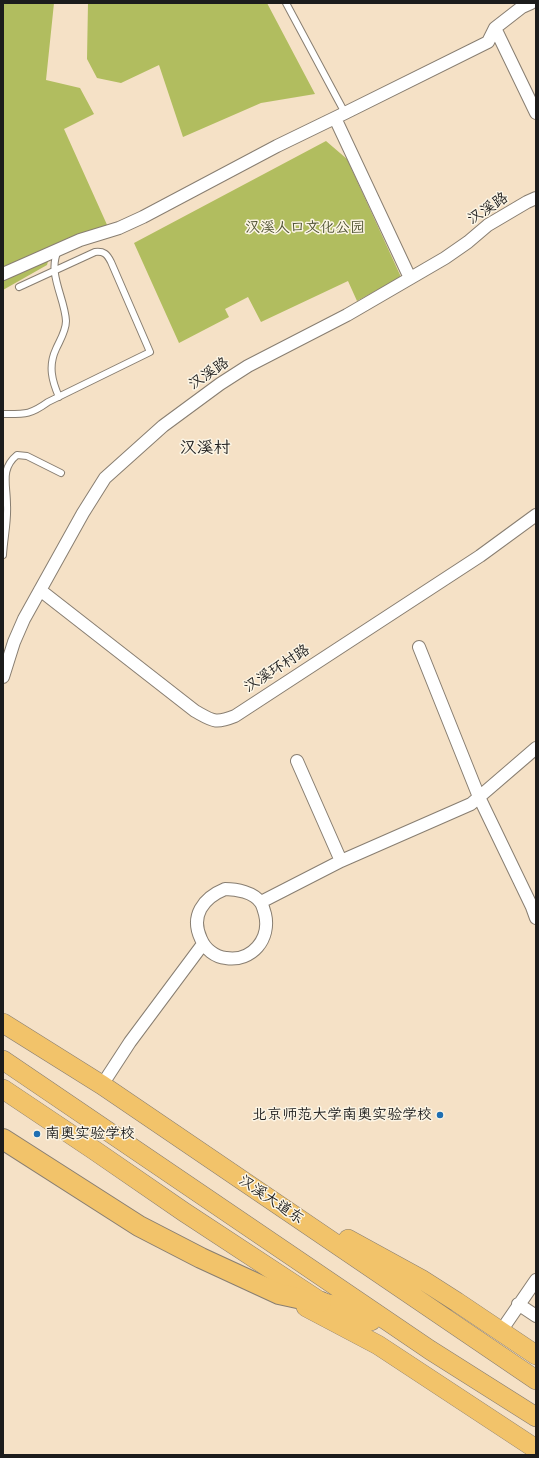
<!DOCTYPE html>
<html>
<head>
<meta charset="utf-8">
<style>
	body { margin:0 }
	#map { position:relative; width:539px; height:1458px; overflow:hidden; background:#f5e1c6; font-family:"Shantell Sans",sans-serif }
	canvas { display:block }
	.frame { position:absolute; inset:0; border:4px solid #1c1c1c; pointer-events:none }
</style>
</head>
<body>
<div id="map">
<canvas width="539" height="1458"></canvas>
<div class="frame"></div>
</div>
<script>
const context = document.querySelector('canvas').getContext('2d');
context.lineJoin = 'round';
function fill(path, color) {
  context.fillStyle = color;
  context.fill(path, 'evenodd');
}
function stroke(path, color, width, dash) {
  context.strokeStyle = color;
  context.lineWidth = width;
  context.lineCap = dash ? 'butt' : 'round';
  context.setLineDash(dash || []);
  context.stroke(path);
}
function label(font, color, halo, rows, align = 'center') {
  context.font = font + ' "Shantell Sans","LXGW WenKai TC",sans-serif';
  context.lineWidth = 3;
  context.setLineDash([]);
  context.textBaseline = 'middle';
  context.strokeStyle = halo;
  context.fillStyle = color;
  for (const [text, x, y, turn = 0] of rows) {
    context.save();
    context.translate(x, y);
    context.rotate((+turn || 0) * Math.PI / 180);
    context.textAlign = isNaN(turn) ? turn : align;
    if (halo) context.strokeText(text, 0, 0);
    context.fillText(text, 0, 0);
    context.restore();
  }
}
fill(new Path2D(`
	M3,3H54L46,80L80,88L94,114L64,129L108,227L51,251L47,265L3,290Z
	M88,3H267L315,94L261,103L183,137L159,65L121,83L97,78L87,59Z
	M326,141L347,159L401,277L357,301L348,281L261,322L248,297L225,309L229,317L179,343L134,243Z`), '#b1bd5f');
const service = new Path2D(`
	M286,3L345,113
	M58,251C47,273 65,298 66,321C66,331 60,340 56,349C48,366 52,381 59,397
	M3,414C25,414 30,415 48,402L150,352L111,262C107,254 104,251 95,252L19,287
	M3,555C4,538 8,521 7,505C7,484 0,469 17,455L27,456L61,473`);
const minor = new Path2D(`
	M495,28L536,113
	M335,118L410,278
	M3,274L80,240L119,228L143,217L277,146L345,113L488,42L495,28L522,7L531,3
	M40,590L195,711C213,721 215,724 235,716L480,556L536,515
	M419,647L479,797L532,907L536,918
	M3,677L14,642L24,619L83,513L105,478L163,426L220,384L248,366L347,315L445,258L468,242L488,225L527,202L536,198
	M297,761L341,861
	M225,889C236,889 254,892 261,903C263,906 264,911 265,914C271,939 252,962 226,958C215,957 205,949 201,939C190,916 203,898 225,889Z
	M261,902L341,861L471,804L536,748
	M102,1085L130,1042L203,944
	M518,1304L536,1316
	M501,1331L536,1280`);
const primary = new Path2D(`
	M3,1023L102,1085L536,1380
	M3,1060L430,1350L536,1417
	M3,1089L94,1150L184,1212L321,1302L350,1310L371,1321
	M348,1239L421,1279L457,1302L536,1355
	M306,1307L378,1345L536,1449`);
const trunk = new Path2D(`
	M3,1139L139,1226L201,1258L279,1294L302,1299L321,1302`);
stroke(service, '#887e71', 8);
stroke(minor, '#887e71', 14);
stroke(primary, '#887e71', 20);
stroke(trunk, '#887e71', 22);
stroke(service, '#fff', 6);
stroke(minor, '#fff', 12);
stroke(primary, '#f2c36a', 19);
stroke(trunk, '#f2c36a', 20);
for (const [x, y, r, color] of [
	[440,1115,4,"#1f6fb2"],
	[37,1134,4,"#1f6fb2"]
]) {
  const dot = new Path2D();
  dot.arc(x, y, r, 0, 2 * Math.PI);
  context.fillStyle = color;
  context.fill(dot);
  stroke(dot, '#fcf5e5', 1.5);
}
label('15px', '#1c1c1c', '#fcf5e5', [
	["汉溪路",488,209,-34],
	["汉溪路",209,374,-35],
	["汉溪环村路",277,669,-33],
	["汉溪大道东",271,1200,34]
]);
label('15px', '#505433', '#fcf5e5', [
	["汉溪人口文化公园",305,228]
]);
label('15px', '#1c1c1c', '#fcf5e5', [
	["北京师范大学南奥实验学校",432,1115],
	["南奥实验学校",45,1134,"left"]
], 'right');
label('17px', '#1c1c1c', '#fcf5e5', [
	["汉溪村",205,449]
]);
</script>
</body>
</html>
